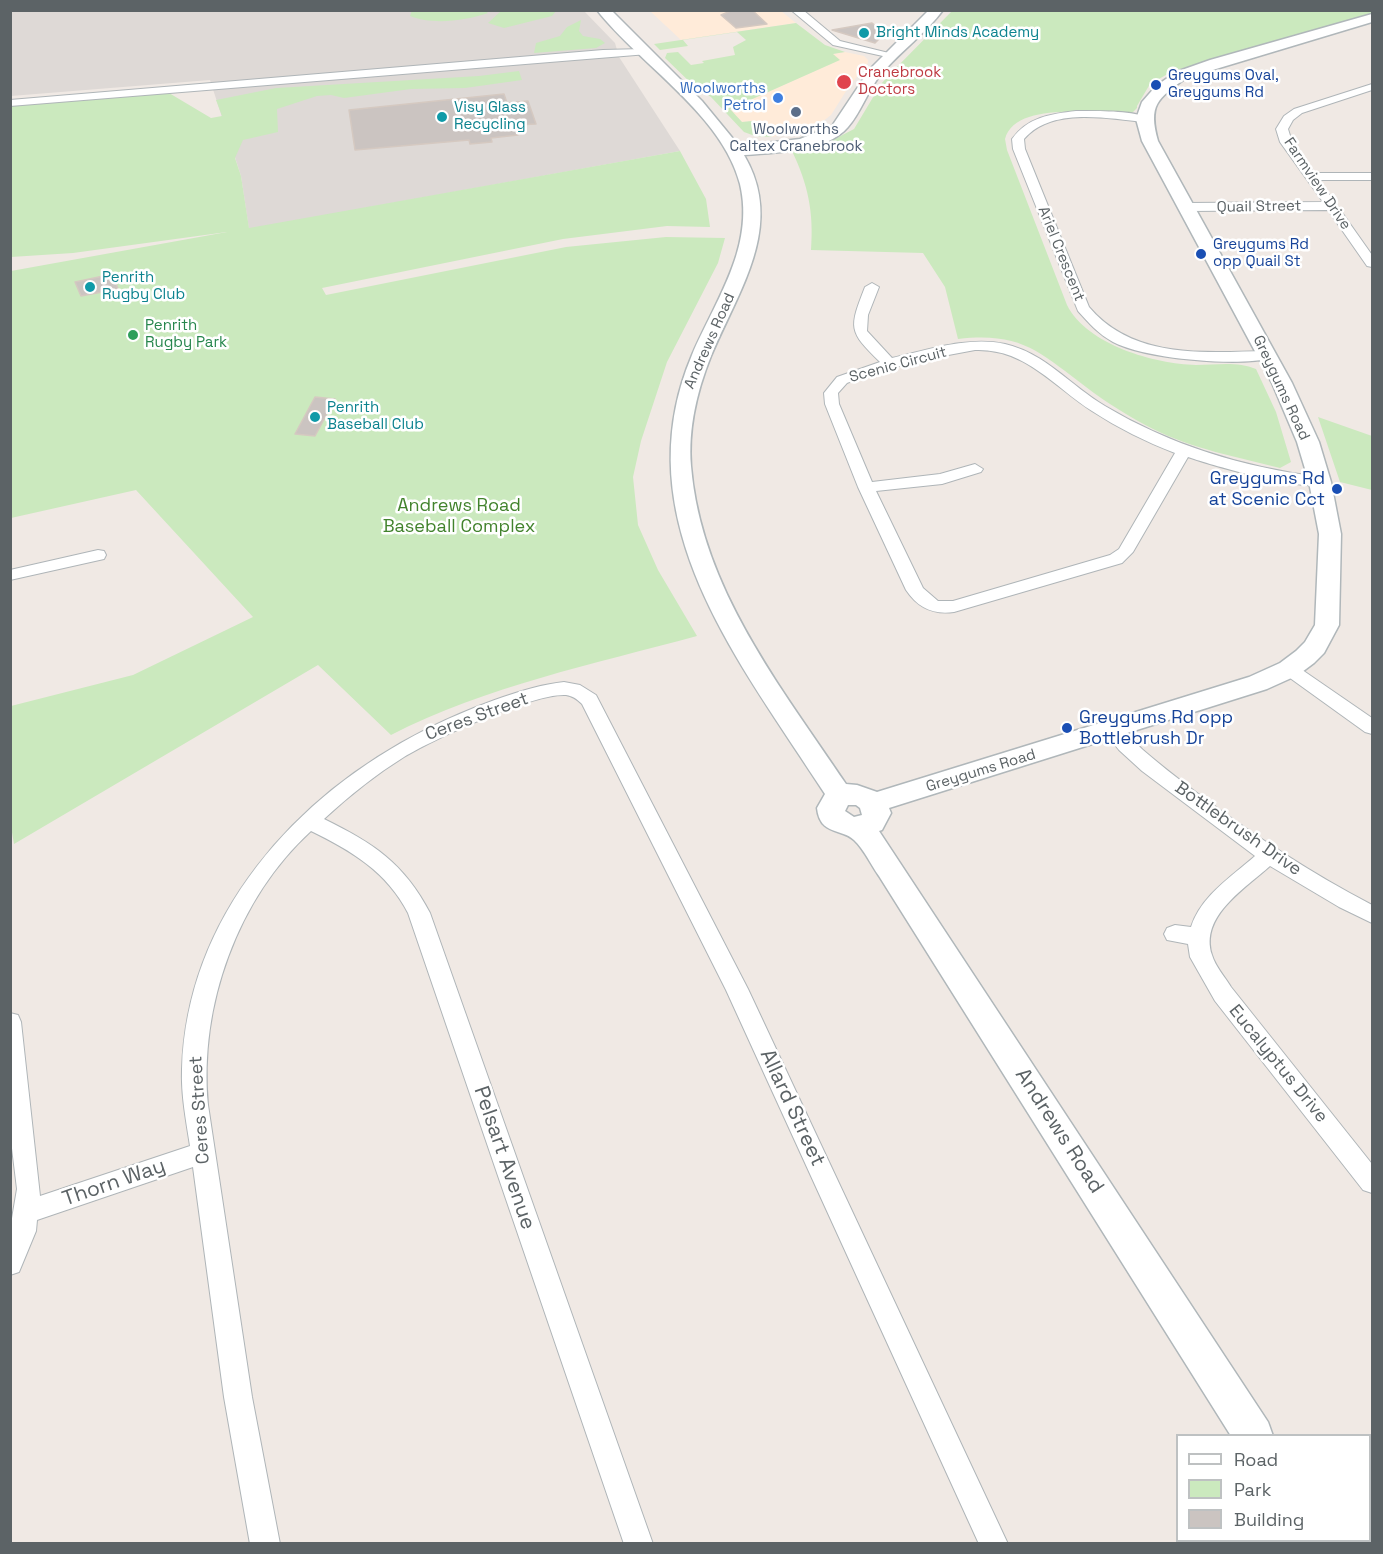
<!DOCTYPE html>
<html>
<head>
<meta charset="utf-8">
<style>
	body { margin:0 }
	#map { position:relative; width:1383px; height:1554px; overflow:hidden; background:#f0e9e4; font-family:"Space Grotesk",sans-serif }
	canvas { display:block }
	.frame { position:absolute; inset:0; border:12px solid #5c6366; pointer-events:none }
	.legend { position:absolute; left:1176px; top:1434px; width:195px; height:108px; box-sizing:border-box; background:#fff; border:2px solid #bec1c2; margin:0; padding:8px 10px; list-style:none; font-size:18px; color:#5c6366 }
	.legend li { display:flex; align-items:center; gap:12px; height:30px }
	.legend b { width:30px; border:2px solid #bec1c2 }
</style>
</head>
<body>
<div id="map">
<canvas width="1383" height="1554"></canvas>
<div class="frame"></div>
<ul class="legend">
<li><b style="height:8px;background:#fff"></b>Road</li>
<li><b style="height:16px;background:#cbe9be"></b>Park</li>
<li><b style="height:16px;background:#cbc4c1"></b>Building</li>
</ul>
</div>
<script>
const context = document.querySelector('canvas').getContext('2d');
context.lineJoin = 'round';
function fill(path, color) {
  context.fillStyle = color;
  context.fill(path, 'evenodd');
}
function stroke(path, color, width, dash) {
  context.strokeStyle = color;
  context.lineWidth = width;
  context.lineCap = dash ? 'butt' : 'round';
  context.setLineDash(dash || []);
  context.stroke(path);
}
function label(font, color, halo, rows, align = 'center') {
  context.font = font + ' "Space Grotesk",sans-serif';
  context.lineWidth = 5;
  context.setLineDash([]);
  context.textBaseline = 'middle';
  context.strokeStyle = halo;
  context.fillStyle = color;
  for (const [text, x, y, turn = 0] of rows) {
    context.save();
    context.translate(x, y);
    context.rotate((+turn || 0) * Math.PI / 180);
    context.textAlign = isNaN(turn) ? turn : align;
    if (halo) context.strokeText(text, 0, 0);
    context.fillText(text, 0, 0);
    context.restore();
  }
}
fill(new Path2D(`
	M650,11H781L796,23L681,40Z
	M845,52L864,56L868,60V63L848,88L831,115L814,128L772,137L752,121L742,122L730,109L839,60L832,54Z`), '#ffebd9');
fill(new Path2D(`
	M11,11H584L615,43L619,57L680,151L249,229L241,176L210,80L11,96Z`), '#ded9d6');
fill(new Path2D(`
	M412,10H484L488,13C465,21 432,25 410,16Z
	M501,11L503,10L556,11L552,16L504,28L488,23Z
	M952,11H1372V16L1173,71L1150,84L1137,106V108L1131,114C1103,115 1015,99 1005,139L1007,150L1067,305C1087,345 1155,364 1196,365C1216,365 1237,361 1256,369L1276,412L1291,462L1280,468C1237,457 1193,449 1153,429C1130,417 1107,403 1086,387C1039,352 1022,332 958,339L945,287L923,253L811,250C814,213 808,184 792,151L825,144L854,129L881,84L893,71Z
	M581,20L579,31L583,36L600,39L605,43L596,48L534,53L536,43L560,36L567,27Z
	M796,23L825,45L845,52L833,54L840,60L730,109L742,122L752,121L772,137L755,136L744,132L711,97L695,87L665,58L667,53L678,52L691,65L704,63L702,61L735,55L733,47L746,40L737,32L683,40L688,46L660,50L654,44Z
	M519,71L522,80L465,88L411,89L344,98L331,95L317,96L277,109L278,132L243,140L235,158L241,176L249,228L680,151L706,199L710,227L667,226L563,239L322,288L326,295L566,247L666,237L725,238L718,263L667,362L641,441L633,477L638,525L658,570L697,636C594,664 487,686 391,735L318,665L14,844L10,821L11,706L133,675L253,617L136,490L11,518V271L227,232L73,253L11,257L10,106L169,93L211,118L222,116L216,100L276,88L479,76Z
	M1318,417L1372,436V490L1340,482Z`), '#cbe9be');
const building = new Path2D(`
	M733,10H752L767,24L736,28L721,15Z
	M872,23L885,33L875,43L832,30Z
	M504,94L507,103L528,101L536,124L515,125L518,135L491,138L492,142L470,144L469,140L355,150L349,110Z
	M113,274L118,289L81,296L75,282Z
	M315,397L335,399L315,436L295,434Z`);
fill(building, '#cbc4c1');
stroke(building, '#d5c9c1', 1.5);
const street = new Path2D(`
	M791,10H803L840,41L897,55L892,58L833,45Z
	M644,49L649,52L648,54L10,106V100L603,50Z
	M1372,84V90L1302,113L1293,120L1288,129L1292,142L1314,173H1372V180H1319L1372,255V267L1367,266L1328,210L1187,211L1181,207L1187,203L1323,202L1280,142L1276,129L1284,116L1294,109Z
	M1076,111C1093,111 1137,110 1150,119L1144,122C1106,118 1051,107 1024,139L1025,149L1089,307C1134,360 1205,352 1268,351L1275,355L1273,358C1237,367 1145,359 1113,342C1098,334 1089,323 1078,311L1013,149L1012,139C1028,117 1050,114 1076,111Z
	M872,283L879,287L868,315L867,331L892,358C928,350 968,336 1005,344C1045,353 1071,386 1105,406C1172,446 1243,467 1320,477L1328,482C1316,496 1208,464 1188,457L1133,552L1122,563L954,612C933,615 918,608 906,590L858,487L825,404L824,393L837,377L880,362C848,331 849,328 865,287ZM975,350C1025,348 1053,386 1092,411C1118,428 1146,442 1175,453L1119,549L1110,555L953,601H938L923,588L876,491L942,484L981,472L983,469L975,464L940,474L872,482L839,404L838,393L847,383L872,373L927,359Z
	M98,550L104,551L106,555L104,559L10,580V570Z
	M1289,663L1295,665L1372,718V734L1365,732L1283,673L1280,669L1283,665Z
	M564,682L580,685L596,695L748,989L1008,1544H979L726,990L582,704C577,699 573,696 566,695C533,693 434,739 404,757C375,775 349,796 324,819C373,843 404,863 430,913L653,1544H624L408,913C387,872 352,851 311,831C237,899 199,1006 208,1105L252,1397L280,1544H250L224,1397L193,1167L37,1220L36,1231L19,1272L10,1275V1230L17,1189L10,1132V1013L18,1015L21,1022L40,1196L190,1146C186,1120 181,1095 182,1069C187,915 296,795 427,729C463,711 524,686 564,682Z
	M1112,723C1124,727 1133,741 1143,750C1159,764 1176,777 1193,790C1250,833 1309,872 1372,905V923L1339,907L1270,866C1246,888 1199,916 1212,955C1215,966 1225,977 1231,987L1372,1164V1193L1363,1190L1215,1001L1190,957L1188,944L1167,940L1164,934L1167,928L1175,925L1191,927C1201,896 1231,877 1255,856L1142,771L1119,750L1103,730L1105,725Z`);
const secondary = new Path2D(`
	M597,10H611L702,101L739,146L800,139L832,126L870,69L929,10H943C926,33 901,51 882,73C868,89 862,111 848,127C827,152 774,153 744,155C786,226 738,291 711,356C697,391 688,428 691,466C701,588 781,687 846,784L857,785L877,792L1249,677L1280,663L1296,651L1305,642L1315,625L1319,534L1309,482L1297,442L1272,383L1142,141L1136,119L1142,102L1156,86L1176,72L1210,60L1372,14V22L1186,78C1157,99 1148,105 1158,141L1292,383L1319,442L1331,482L1341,534L1339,625L1324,653L1314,663L1298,675L1267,689L889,808L891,813L882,830L879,831L1268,1422L1273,1436H1231L879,876C871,865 864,849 854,840C842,828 820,836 817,808L825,794C740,662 622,520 692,355C715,301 755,247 740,184C722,114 640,65 597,10ZM848,805H856L860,808L862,815L854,817L845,811Z
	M1302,1540H1343L1344,1544H1303Z`);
stroke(street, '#afb5b8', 2);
stroke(secondary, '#b0b7ba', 3);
fill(street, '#fff');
fill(secondary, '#fff');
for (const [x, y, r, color] of [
	[864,33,6,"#0f9aa8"],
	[844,82,8,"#e0444e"],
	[1156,85,6,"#1a4fb4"],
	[778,98,6,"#3f7fe0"],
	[796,112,6,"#5c6f8a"],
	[442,117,6,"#0f9aa8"],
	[1201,254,6,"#1a4fb4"],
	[90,287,6,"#0f9aa8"],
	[133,335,6,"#2e9e5b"],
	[315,417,6,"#0f9aa8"],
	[1337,489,6,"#1a4fb4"],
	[1067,728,6,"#1a4fb4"]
]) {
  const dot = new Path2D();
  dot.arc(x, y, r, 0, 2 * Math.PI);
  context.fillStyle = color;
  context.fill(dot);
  stroke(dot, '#fff', 2);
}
label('15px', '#0d838f', '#fff', [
	["Bright Minds Academy",876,33],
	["Visy Glass",454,108],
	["Recycling",454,125],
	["Penrith",102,278],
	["Rugby Club",102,295],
	["Penrith",327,408],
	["Baseball Club",327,425]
], 'left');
label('15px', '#be3a42', '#fff', [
	["Cranebrook",858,73],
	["Doctors",858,90]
], 'left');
label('15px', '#164399', '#fff', [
	["Greygums Oval,",1168,76],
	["Greygums Rd",1168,93],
	["Greygums Rd",1213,245],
	["opp Quail St",1213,262]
], 'left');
label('15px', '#366cbe', '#fff', [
	["Woolworths",766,89],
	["Petrol",766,106]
], 'right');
label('15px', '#4e5e75', '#fff', [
	["Woolworths",796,130],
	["Caltex Cranebrook",796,147]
]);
label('15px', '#5c6366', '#fff', [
	["Farmview Drive",1317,184,56],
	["Quail Street",1259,207,-1],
	["Ariel Crescent",1061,254,68],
	["Andrews Road",710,341,-66],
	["Scenic Circuit",898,365,-15],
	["Greygums Road",1281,388,65],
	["Greygums Road",981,771,-17]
]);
label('15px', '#27864d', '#fff', [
	["Penrith",145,326],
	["Rugby Park",145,343]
], 'left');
label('18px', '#164399', '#fff', [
	["Greygums Rd",1325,479],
	["at Scenic Cct",1325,500],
	["Greygums Rd opp",1079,718,"left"],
	["Bottlebrush Dr",1079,739,"left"]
], 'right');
label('18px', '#42832d', '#fff', [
	["Andrews Road",459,506],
	["Baseball Complex",459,527]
]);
label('18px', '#5c6366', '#fff', [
	["Ceres Street",477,717,-20],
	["Bottlebrush Drive",1238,829,35],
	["Eucalyptus Drive",1278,1064,51],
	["Ceres Street",200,1110,-94]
]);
label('21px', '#5c6366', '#fff', [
	["Allard Street",792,1108,65],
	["Andrews Road",1059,1131,57],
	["Pelsart Avenue",504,1158,71],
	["Thorn Way",114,1183,-19]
]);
</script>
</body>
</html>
